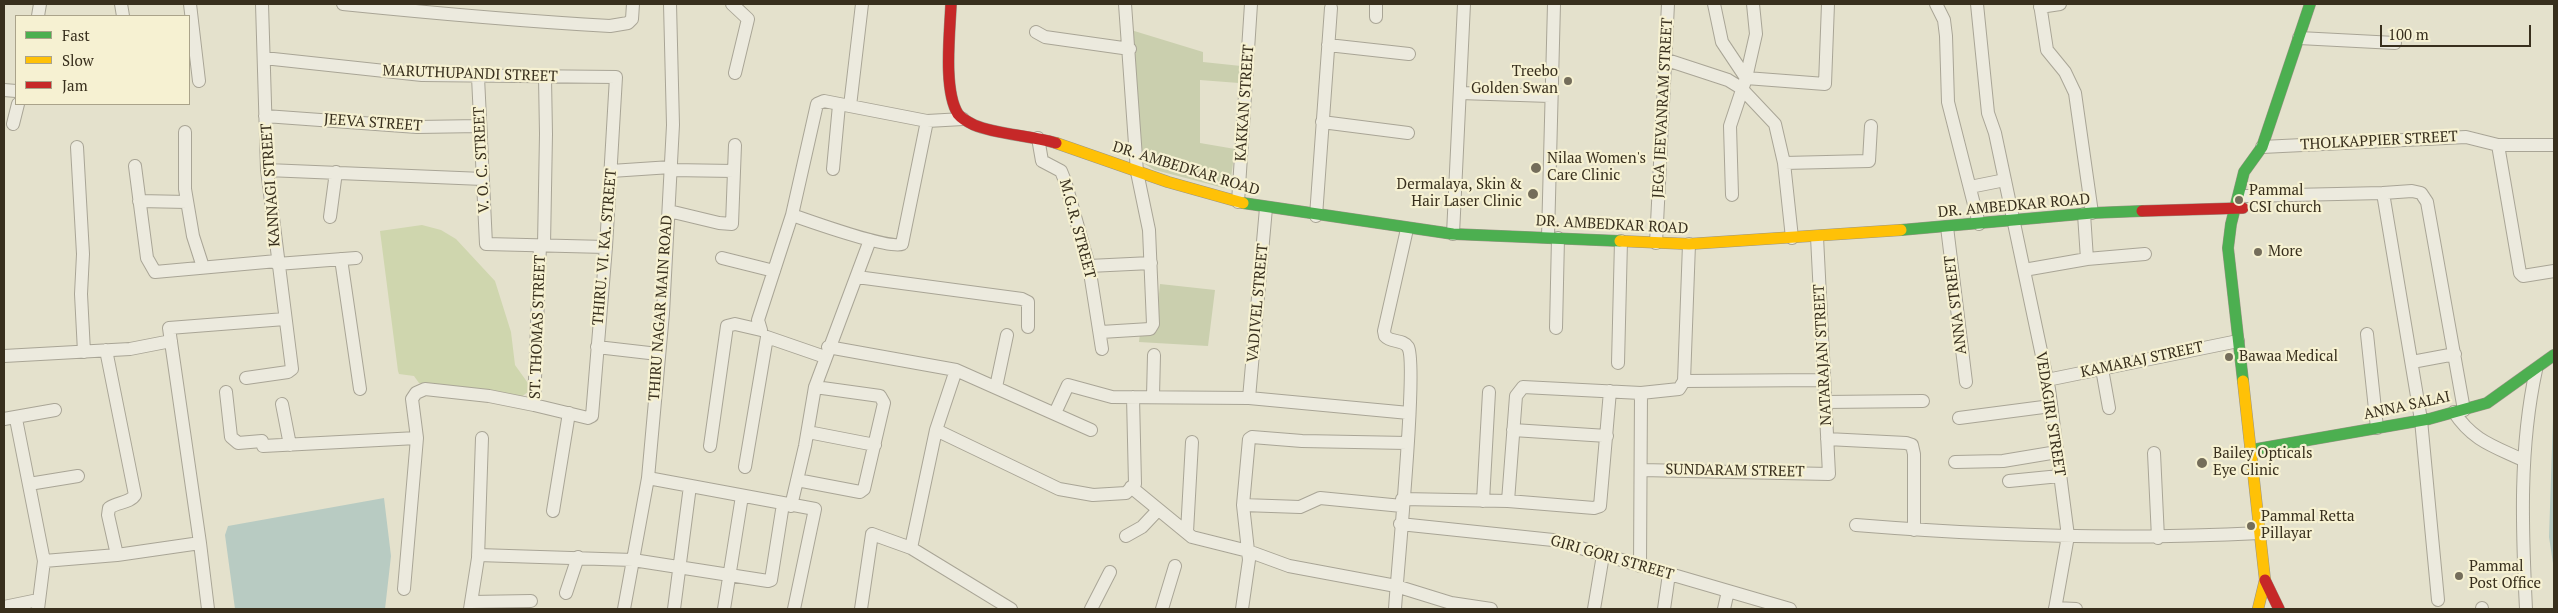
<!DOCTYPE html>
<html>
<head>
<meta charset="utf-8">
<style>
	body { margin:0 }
	#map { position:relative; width:2558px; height:613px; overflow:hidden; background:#e4e1cc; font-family:"PT Serif",serif }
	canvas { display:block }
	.frame { position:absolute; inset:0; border:5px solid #382f1d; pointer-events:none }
	.legend { position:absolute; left:15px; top:15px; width:175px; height:90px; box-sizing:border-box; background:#f6f1d2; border:1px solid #aaa38a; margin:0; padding:6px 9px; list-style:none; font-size:15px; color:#382f1d }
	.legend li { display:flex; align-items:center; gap:10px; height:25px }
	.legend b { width:25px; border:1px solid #aaa38a }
	.scale { position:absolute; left:2380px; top:25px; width:151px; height:22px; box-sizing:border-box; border:2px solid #382f1d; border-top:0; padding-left:6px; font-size:15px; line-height:18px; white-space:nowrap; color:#382f1d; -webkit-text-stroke:4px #f6f1d2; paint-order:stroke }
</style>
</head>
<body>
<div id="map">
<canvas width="2558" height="613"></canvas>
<div class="frame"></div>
<ul class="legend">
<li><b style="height:6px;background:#4caf50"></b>Fast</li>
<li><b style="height:6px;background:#ffc107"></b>Slow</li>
<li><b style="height:6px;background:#c62828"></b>Jam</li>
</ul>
<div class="scale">100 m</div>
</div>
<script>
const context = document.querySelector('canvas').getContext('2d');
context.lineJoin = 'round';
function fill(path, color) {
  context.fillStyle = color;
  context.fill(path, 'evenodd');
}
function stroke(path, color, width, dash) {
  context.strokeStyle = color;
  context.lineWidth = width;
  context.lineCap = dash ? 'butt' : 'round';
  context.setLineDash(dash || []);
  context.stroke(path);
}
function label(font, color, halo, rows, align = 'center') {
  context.font = font + ' "PT Serif",serif';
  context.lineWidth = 4.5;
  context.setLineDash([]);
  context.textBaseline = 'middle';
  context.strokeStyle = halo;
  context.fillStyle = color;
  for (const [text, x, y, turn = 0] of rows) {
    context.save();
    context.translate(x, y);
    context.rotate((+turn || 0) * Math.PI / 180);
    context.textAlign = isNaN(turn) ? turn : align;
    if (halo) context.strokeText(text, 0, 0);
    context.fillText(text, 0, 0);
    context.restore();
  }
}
fill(new Path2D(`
	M422,225L441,230L456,239L495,281L511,332L515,365L530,386L529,391L520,398L427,385L419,383L414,376L399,374L398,371L380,231Z`), '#cfd6ae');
fill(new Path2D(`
	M1131,30L1203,52V62L1241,66L1239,83L1200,80V143L1235,149L1230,185L1224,188L1155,170L1143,163Z
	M1160,284L1215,290L1208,346L1139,342L1140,333L1155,332Z`), '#cacfae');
fill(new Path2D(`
	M2554,389V570L2549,537Z
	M384,498L391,556L385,609H235L225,535L228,526Z`), '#b8cbc2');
const street = new Path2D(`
	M121,4L123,16
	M190,4L199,81
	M343,4C432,13 521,21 610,26L628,23L632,19L633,4
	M732,4L748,19L735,73
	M1714,4L1722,42L1746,78
	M1936,4L1944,20L1946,36L1948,102L1979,224
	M1977,4L1988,113L1995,133L2049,389L2068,536L2055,609
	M2040,4L2047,50L2065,72L2075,93L2092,213
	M2040,7L2060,4
	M38,16L40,4
	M1376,17V4
	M1036,32L1045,37L1130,49
	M2299,38L2395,43
	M1328,45L1409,54
	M264,58L422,75L616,77L606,247L592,416L588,418L534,405L540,245
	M1667,60L1728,80L1741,88L1775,124L1784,163L1792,238
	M478,77L486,244L606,247
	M1746,78L1825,84L1828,4
	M4,90L16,91
	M1460,93L1550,96
	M850,106L862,4
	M265,116L417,127L480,126
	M1322,122L1408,133
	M13,124L18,104
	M185,132V189L193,236L203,267
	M1038,138L1042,161L1061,171L1065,181L1089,266L1102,349
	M2498,145L2520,273L2523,276L2554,271
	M77,147L83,254L81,294L84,352
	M2262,147L2466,137L2498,145H2554
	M1784,163L1869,161L1871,126
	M135,166L147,258L155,272L277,261
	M833,169L839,105
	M267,170L483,179
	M671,170L734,171
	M611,171L671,167
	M1970,187L2005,180
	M2383,193L2412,191L2421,193L2427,202L2464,410
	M1732,195L1730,126L1746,78L1756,34L1753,4
	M2246,196L2383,193L2421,420L2438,600
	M139,201L187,202
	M1238,202L1251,4
	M669,211L719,223L732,224L735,145
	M2084,214L2087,259
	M792,215C809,221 890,250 902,244L927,121
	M1316,216L1331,8
	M330,217L336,172
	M1947,227L1966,382
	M1453,234L1464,4
	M1548,237L1554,4
	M1656,243L1668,4
	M544,245L546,134L545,78
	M722,258L774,271
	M341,259L360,389
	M277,264L356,258
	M1089,266L1151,263
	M2024,270L2087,259L2145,254
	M857,277L1022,299L1028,302V327
	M1556,328L1558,238
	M1101,332L1150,329L1153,324L1149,230L1137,172L1125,4
	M2367,334L2377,428
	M597,347L658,354
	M828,347L956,370L1091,430
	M106,350L135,495C130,503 117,502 109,508L108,515L117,555
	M4,356L130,349L171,341
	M2412,362L2455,354
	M1618,363L1621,241
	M2102,369L2109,408
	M246,378L288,372L292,369L267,170L262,4
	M2047,380L2238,341
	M1684,381L1824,380
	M1684,381L1689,244
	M996,387L1007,335
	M226,392L231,437L238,443L262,441L263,446L417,438
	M1153,396L1154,355
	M1249,398L1266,208
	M1825,402L1923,401
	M282,404L290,445
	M2454,412C2472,440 2493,446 2523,460
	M1055,413L1068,385L1112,397L1249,398L1409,413
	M1959,418L2051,406
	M4,419L55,410
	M16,419L44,561L38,609
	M936,430L1059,489L1093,495L1126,493L1135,484L1133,397
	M1513,430L1607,436
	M808,432L875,445
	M1827,439L1906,443L1912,445L1914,454V530
	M710,446L727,326L735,324L761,330L758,320L792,215L817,104L824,101L927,121L963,119
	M2154,453L2158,538
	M1955,462L2003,461L2057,452
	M745,467L767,337L825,357
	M1641,470L1829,474L1817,237
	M648,478L815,509L794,609
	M797,480L860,492L864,489L884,403L880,396L815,387
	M2009,481L2060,476
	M29,484L78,476
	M1131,487L1192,537L1248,551L1289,566L1396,586L1451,603L1491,609
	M1402,499L1508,501L1594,508L1600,506L1610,391
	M1483,501L1489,392
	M1508,501L1516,396L1523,387L1641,393L1679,389L1684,381
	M1243,505L1300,507L1320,498L1402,506
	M791,506L805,446L815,387L870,240
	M553,511L569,413
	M1400,524L1553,540L1790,609
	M1856,525C1991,536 2125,540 2260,533
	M1187,532L1192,442
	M1126,536L1142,527L1158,510
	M200,543L208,609
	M911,548L1011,609
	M478,555L633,560L768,581L771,580L783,504
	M44,561L117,555L200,543L169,328L285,319
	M1640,566L1641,393
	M404,589L417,438L412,399L416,393L425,389L489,396L534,405
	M566,593L578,557
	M471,602L531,601
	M4,607L38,600
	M2055,608L2076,609
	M470,609L478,558L482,438
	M624,609L648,478L663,313L673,125L670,4
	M674,609L690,486
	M724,609L742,496
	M861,609L872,534L911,548L936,430L956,370
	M1091,609L1110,572
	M1162,609L1175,566
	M1242,609L1249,560L1243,505L1249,439L1252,437L1302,441L1407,443
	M1395,609C1397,574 1418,363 1408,347C1403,339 1391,343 1385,336L1384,331L1407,229
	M1594,609L1603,555
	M1664,609L1669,574
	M1724,609L1728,591
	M2482,609V608
	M2526,609C2522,529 2519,448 2536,370`);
const fast = new Path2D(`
	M1243,203L1453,234L1620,241
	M1901,230L2092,213L2142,211
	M2243,381L2228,248L2231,224L2244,172L2262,147L2310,4
	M2251,450L2429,419L2487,403L2554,355`);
const slow = new Path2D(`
	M1056,143L1168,182L1243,203
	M1620,241L1689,244L1901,230
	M2243,381L2265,580L2258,609`);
const jam = new Path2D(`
	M951,4C950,32 943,90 958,114C962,119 968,122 974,125C999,135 1029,135 1056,143
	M2142,211L2243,208
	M2265,580L2279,609`);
stroke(street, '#a9a596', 14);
stroke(fast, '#999485', 12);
stroke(slow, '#999485', 12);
stroke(jam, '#999485', 12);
stroke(street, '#eceade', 12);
stroke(fast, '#4caf50', 11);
stroke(slow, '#ffc107', 11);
stroke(jam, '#c62828', 11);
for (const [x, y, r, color] of [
	[1568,81,5,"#746d5a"],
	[1536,168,6,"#746d5a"],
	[1533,194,6,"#746d5a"],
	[2239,200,5,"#746d5a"],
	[2258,252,5,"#746d5a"],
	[2229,357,5,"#746d5a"],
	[2202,463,6,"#746d5a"],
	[2251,526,5,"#746d5a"],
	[2459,576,5,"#746d5a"]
]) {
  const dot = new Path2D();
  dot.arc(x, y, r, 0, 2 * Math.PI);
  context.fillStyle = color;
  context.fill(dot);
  stroke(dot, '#f6f1d2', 2);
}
label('15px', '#382f1d', '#f6f1d2', [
	["Treebo",1558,72,"right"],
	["Golden Swan",1558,89,"right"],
	["Nilaa Women's",1547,159],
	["Care Clinic",1547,176],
	["Dermalaya, Skin &",1522,185,"right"],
	["Hair Laser Clinic",1522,202,"right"],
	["Pammal",2249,191],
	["CSI church",2249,208],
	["More",2268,252],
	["Bawaa Medical",2239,357],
	["Bailey Opticals",2213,454],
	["Eye Clinic",2213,471],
	["Pammal Retta",2261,517],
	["Pillayar",2261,534],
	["Pammal",2469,567],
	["Post Office",2469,584]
], 'left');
label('15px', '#382f1d', '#f6f1d2', [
	["MARUTHUPANDI STREET",470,74,2],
	["KAKKAN STREET",1245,103,-86],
	["JEGA JEEVANRAM STREET",1663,108,-87],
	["JEEVA STREET",373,123,4],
	["THOLKAPPIER STREET",2379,141,-3],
	["V. O. C. STREET",482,160,-93],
	["DR. AMBEDKAR ROAD",1186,169,17],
	["KANNAGI STREET",271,185,-94],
	["DR. AMBEDKAR ROAD",2014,206,-5],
	["DR. AMBEDKAR ROAD",1612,225,3],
	["M.G.R. STREET",1077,229,75],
	["THIRU. VI. KA. STREET",605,247,-85],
	["VADIVEL STREET",1258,303,-85],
	["ANNA STREET",1956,305,-97],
	["THIRU NAGAR MAIN ROAD",661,308,-86],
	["ST. THOMAS STREET",538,327,-88],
	["NATARAJAN STREET",1823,355,-93],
	["KAMARAJ STREET",2142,360,-12],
	["ANNA SALAI",2407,406,-12],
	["VEDAGIRI STREET",2050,414,81],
	["SUNDARAM STREET",1735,471,1],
	["GIRI GORI STREET",1612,558,16]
]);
</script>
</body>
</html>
